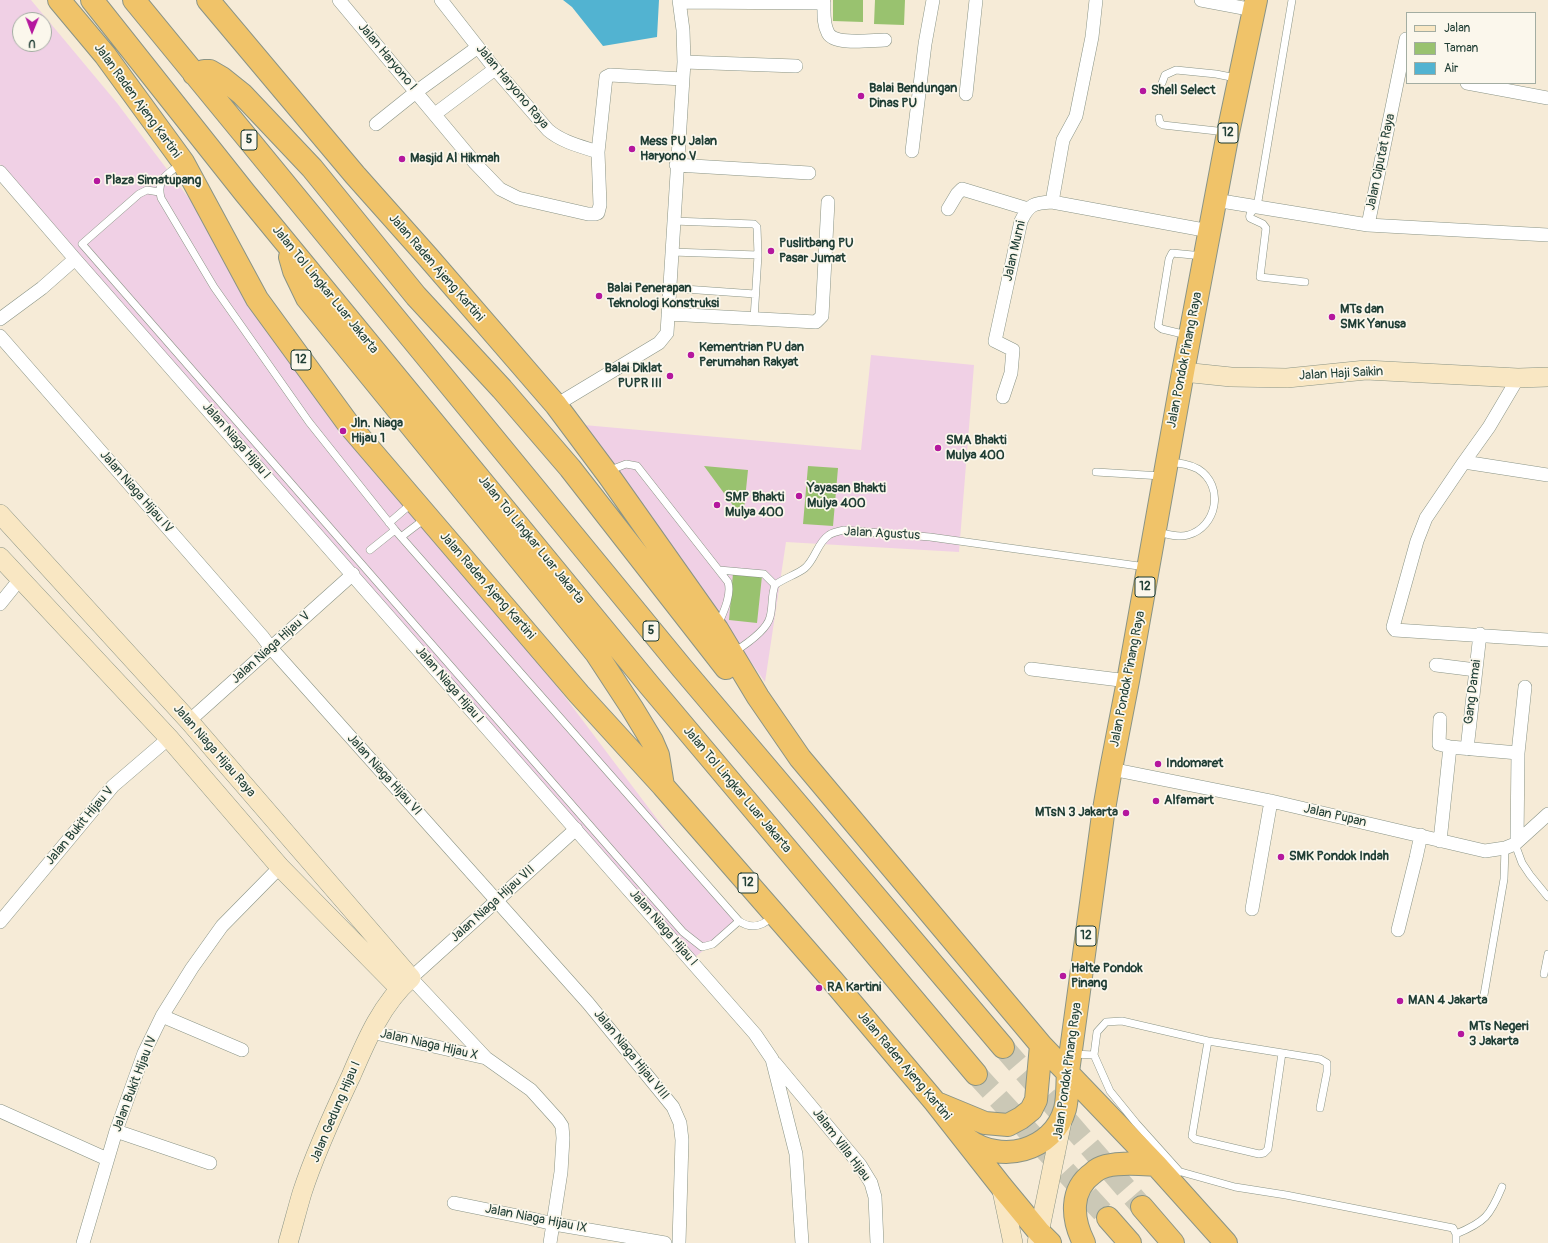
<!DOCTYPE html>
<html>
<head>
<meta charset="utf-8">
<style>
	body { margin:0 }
	#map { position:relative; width:1548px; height:1243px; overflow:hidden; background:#f6ebd7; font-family:Pangolin,sans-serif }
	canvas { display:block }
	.legend { position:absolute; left:1406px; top:12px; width:130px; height:72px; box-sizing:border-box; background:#fbf7ec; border:1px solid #a3ada2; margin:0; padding:5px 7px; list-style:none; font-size:12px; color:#1f3d34 }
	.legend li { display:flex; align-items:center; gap:8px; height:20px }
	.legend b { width:20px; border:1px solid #a3ada2 }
	.north { position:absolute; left:12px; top:12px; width:40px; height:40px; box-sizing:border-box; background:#fbf7ec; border:1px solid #a3ada2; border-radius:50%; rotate:181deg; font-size:11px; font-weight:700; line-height:16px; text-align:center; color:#1f3d34 }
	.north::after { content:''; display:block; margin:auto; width:14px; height:18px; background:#b5179e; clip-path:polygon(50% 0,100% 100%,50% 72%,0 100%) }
</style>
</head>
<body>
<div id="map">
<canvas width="1548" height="1243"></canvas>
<ul class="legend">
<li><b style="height:5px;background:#f9e7c3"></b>Jalan</li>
<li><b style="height:11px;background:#99c26f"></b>Taman</li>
<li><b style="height:11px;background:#52b3d1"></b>Air</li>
</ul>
<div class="north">U</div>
</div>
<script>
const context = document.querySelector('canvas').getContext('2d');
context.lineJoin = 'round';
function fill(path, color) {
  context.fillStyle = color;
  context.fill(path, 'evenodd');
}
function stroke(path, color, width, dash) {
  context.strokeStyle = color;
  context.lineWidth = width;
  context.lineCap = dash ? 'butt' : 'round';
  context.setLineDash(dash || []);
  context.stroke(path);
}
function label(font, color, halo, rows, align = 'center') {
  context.font = font + ' Pangolin,sans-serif';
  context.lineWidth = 3.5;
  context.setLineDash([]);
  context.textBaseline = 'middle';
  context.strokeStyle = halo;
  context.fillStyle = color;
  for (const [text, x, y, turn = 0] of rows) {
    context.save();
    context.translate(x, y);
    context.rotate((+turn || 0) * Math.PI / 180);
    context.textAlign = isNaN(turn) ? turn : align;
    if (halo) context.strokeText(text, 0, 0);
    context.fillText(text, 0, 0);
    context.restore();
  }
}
fill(new Path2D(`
	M0,0H31L117,103L737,925L691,960L0,164ZM20,20H44V44H20Z
	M871,355L974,365L959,552L786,542L765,682L584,425L861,450Z`), '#f0d0e5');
fill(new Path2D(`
	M833,0H863V22L833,21Z
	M875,0H905L904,25L874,24Z
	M704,466L748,470L743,519Z
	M808,466L838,468L833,526L803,524Z
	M733,573L762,576L757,623L729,620Z`), '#99c26f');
fill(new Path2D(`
	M563,0H659L657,37L603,46L572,7Z`), '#52b3d1');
stroke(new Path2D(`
	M1003,1047L1142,1207
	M976,1074L1108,1218`), '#cbc8b6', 22, [22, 11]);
const lane = new Path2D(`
	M1292,0L1257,207C1254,210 1248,213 1250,218L1263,224L1266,228L1260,277L1305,282
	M1162,83L1165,75L1176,70L1216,74L1236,78
	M1159,118L1160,123L1163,125L1226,132
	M182,163C168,174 156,178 161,198L214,287L309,422L395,530L739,921C752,930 763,926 773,916
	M159,192L147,190L139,194L82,244L683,932L702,947L713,944L739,921
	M673,221L754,224L757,227L758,255L754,319
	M672,252L758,255
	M670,288L755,294
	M1187,335L1162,329L1158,326L1169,259L1172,253L1203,256
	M608,471L626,464L637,466L728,582C732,595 723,613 718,625
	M1096,472L1162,476
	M389,523L412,503
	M1157,532C1167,534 1178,538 1188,535C1217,527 1225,486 1198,469C1189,464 1179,463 1169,462
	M401,537L426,518
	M370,550L395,530
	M719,570L764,574L775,585
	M734,652C745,645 767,630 770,617C773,606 771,596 775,585C784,578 796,575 805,568C816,558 817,543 829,535C833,532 839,531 844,530L930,537L1146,567
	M1515,844L1522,863L1530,875L1548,897
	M1544,974L1548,954
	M1484,995L1504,879L1505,848
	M1208,1041L1192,1136L1195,1139L1259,1154L1264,1153L1268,1149L1282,1053
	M1073,1054L1094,1055L1110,1091L1136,1123L1180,1172
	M1094,1055L1097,1032L1106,1022L1122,1021L1208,1041L1320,1059L1327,1063V1072L1320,1108
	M1167,1168L1235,1187L1286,1195L1453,1228L1456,1234V1243
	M1456,1234C1485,1222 1490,1216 1502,1187`);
const street = new Path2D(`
	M339,0L475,163L500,189L518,198L588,214H595L598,213L600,205L598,152L606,77L610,75L683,79
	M441,0L495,69L548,130C562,142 580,146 598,152
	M1201,0L1254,10
	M680,2L824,3L823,0
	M824,3C824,13 823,24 828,33C835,46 872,40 885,40
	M684,62L796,66
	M1467,83L1548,98
	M966,94L976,0
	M435,114L495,69
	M376,124L416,92L478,47
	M912,151L925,44L933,0
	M676,165L809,173
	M0,172L75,259L755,1034L772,1059L796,1154L802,1243
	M1215,200L1368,225L1548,235
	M1052,202L1063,140L1076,116L1092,37L1096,0
	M948,209L957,194L962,189L1028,209
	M1368,225L1406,39
	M668,314L816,322L822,316L828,202
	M0,319L42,288L75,259
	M0,336L262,636L271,648L588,1003L673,1107L680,1123L682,1140L679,1243
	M1518,378L1489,427L1464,462L1426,518L1417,541L1393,627L1395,630L1548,640
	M1003,397L1011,373L1013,350L995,341L1021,221C1029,204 1034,203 1052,202L1204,230H1210
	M556,405L659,343L667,333L684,62L683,30L679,0
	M1464,462L1548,475
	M0,604L20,579
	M1436,665L1476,670
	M1031,669L1128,681
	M1440,719L1439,744L1450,747L1518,753
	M189,721L353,574
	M1467,749L1480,634
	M1111,769L1271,801L1485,851L1505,848L1515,844L1548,814
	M1440,841L1450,747
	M1517,842L1518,753L1525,687
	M1252,909L1271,801
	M0,922L113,786L169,738
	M1398,930L1416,858L1421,835
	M162,1016L242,1050
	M371,1032L486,1058
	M775,1063L860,1165L871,1183L875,1197L877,1243
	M0,1111L107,1159
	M116,1131L210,1163
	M454,1203L528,1218L554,1224L665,1243
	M83,1243L116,1131L144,1053L162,1016L192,968L222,926L280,867
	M550,1243L561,1172L563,1138L562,1126L558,1120L531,1090L486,1058L411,978L576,829`);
const secondary = new Path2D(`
	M1183,372L1231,377L1287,378L1366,370L1518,378L1548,377
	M0,514L189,721L411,978C382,1003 366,1041 351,1076C333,1114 315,1153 302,1193C297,1210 293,1226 288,1243
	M0,557L169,738L280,867L399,988
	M1001,1186L1013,1243
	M1037,1243L1063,1116`);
const highway = new Path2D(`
	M59,0L105,55L183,162L257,299L349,425L579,694L663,786L833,981L935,1102L1001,1186L1039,1232L1050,1243
	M92,0L245,193L650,686L976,1074
	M134,0L682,668L1003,1047
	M208,0L355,175L428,257L556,405L609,476L717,629L758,697L800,758L1041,1045L1156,1165L1226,1243
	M194,74L204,71H210L222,78L242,94L312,168L416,296L502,389L570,468L726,668
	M290,257L294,271L307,298L596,653L632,708L652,741L658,755L663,786
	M939,1104L985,1123L1008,1125L1021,1118L1031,1110L1036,1100L1041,1045
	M967,1139C1000,1164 1053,1152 1065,1109C1068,1098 1067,1084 1068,1072L1103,815L1111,769L1128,681L1183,372L1228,133L1256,0
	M1142,1207L1173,1243
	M1108,1218L1130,1243
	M1084,1243C1072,1219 1069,1190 1093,1173C1096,1170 1102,1167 1106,1166C1123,1162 1140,1164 1156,1165`);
stroke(lane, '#8a9486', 8);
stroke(street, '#8a9486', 14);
stroke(secondary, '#8a9486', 20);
stroke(highway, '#8a9486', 24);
stroke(lane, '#fff', 7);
stroke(street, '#fff', 13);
stroke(secondary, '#f9e7c3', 19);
stroke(highway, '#f0c369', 22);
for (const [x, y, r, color] of [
	[1143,91,4,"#b5179e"],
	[861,96,4,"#b5179e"],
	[632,149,4,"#b5179e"],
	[402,159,4,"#b5179e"],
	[97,181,4,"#b5179e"],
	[771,251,4,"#b5179e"],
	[599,296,4,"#b5179e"],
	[1332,317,4,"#b5179e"],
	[691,355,4,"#b5179e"],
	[670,376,4,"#b5179e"],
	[343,431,4,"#b5179e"],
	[938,448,4,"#b5179e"],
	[799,496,4,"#b5179e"],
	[717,505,4,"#b5179e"],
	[1158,764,4,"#b5179e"],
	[1156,801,4,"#b5179e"],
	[1126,813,4,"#b5179e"],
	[1281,857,4,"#b5179e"],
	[1063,976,4,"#b5179e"],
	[819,988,4,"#b5179e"],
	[1400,1001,4,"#b5179e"],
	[1461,1034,4,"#b5179e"]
]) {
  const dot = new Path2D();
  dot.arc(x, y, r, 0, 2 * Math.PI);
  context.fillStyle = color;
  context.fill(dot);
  stroke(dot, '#fbf7ec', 1.5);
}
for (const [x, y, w] of [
	[1228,133,20],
	[249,140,16],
	[301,360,20],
	[1145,587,20],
	[651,631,16],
	[748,883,20],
	[1086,936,20]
]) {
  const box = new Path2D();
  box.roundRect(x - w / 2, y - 10, w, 20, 3);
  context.fillStyle = '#fbf7ec';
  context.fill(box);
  stroke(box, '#1f3d34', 1);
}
label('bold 12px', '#1f3d34', null, [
	["12",1228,133],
	["5",249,140],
	["12",301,360],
	["12",1145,587],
	["5",651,631],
	["12",748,883],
	["12",1086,936]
]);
label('13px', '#1f3d34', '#fbf7ec', [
	["Jalan Haryono I",387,57,50],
	["Jalan Haryono Raya",512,87,50],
	["Jalan Raden Ajeng Kartini",137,101,54],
	["Jalan Ciputat Raya",1381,162,-78],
	["Jalan Murni",1015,251,-77],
	["Jalan Raden Ajeng Kartini",436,268,49],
	["Jalan Tol Lingkar Luar Jakarta",325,290,51],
	["Jalan Pondok Pinang Raya",1185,360,-79],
	["Jalan Haji Saikin",1341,374,-3],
	["Jalan Niaga Hijau I",236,441,49],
	["Jalan Niaga Hijau IV",136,492,49],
	["Jalan Agustus",882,534,3],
	["Jalan Tol Lingkar Luar Jakarta",531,540,51],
	["Jalan Raden Ajeng Kartini",487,586,49],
	["Jalan Niaga Hijau V",271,648,-42],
	["Jalan Pondok Pinang Raya",1128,679,-79],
	["Jalan Niaga Hijau I",449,685,49],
	["Gang Damai",1473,692,-83],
	["Jalan Niaga Hijau Raya",214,751,49],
	["Jalan Niaga Hijau VI",384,775,48],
	["Jalan Tol Lingkar Luar Jakarta",737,790,50],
	["Jalan Pupan",1335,816,13],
	["Jalan Bukit Hijau V",80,826,-50],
	["Jalan Niaga Hijau VII",493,904,-42],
	["Jalan Niaga Hijau I",663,928,49],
	["Jalan Niaga Hijau X",429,1045,13],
	["Jalan Niaga Hijau VIII",631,1055,51],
	["Jalan Raden Ajeng Kartini",904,1066,50],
	["Jalan Pondok Pinang Raya",1068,1071,-82],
	["Jalan Bukit Hijau IV",135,1084,-69],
	["Jalan Gedung Hijau I",336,1112,-67],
	["Jalam Villa Hijau",841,1145,53],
	["Jalan Niaga Hijau IX",536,1219,11]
]);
label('bold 13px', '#1f3d34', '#fbf7ec', [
	["Balai Bendungan",869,89],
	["Dinas PU",869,104],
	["Shell Select",1151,91],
	["Mess PU Jalan",640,142],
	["Haryono V",640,157],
	["Masjid Al Hikmah",410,159],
	["Plaza Simatupang",105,181],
	["Puslitbang PU",779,244],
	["Pasar Jumat",779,259],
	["Balai Penerapan",607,289],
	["Teknologi Konstruksi",607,304],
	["MTs dan",1340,310],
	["SMK Yanusa",1340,325],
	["Kementrian PU dan",699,348],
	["Perumahan Rakyat",699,363],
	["Balai Diklat",662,369,"right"],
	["PUPR III",662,384,"right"],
	["Jln. Niaga",351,424],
	["Hijau 1",351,439],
	["SMA Bhakti",946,441],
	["Mulya 400",946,456],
	["Yayasan Bhakti",807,489],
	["Mulya 400",807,504],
	["SMP Bhakti",725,498],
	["Mulya 400",725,513],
	["Indomaret",1166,764],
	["Alfamart",1164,801],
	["MTsN 3 Jakarta",1118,813,"right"],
	["SMK Pondok Indah",1289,857],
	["Halte Pondok",1071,969],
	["Pinang",1071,984],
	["RA Kartini",827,988],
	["MAN 4 Jakarta",1408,1001],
	["MTs Negeri",1469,1027],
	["3 Jakarta",1469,1042]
], 'left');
</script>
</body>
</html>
